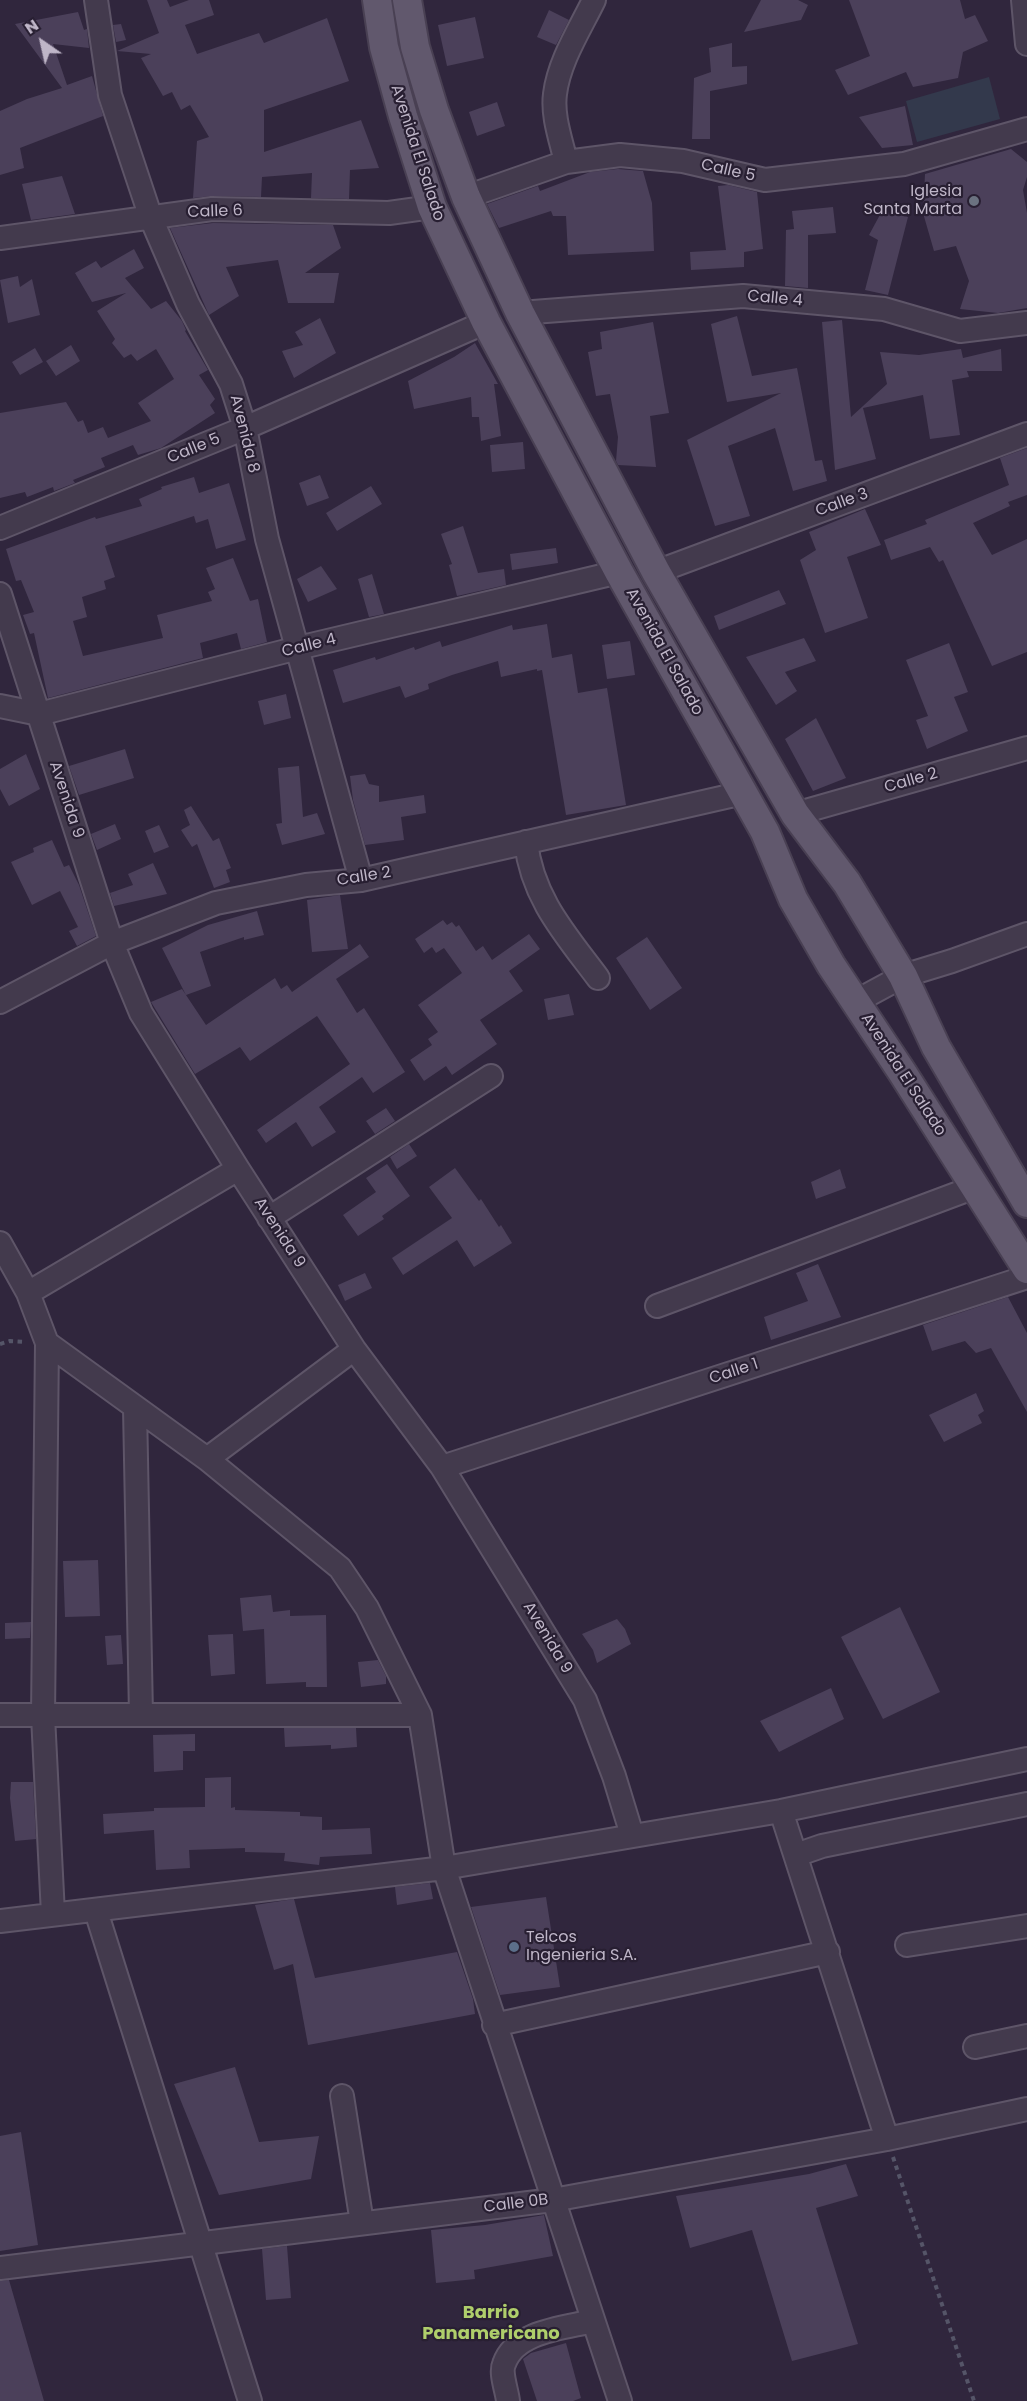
<!DOCTYPE html>
<html>
<head>
<meta charset="utf-8">
<style>
	body { margin:0 }
	#map { position:relative; width:1027px; height:2401px; overflow:hidden; background:#30263d; font-family:Poppins,sans-serif }
	canvas { display:block }
	.north { position:absolute; left:12px; top:12px; width:60px; height:60px; -webkit-text-stroke:4px #281f32; paint-order:stroke; rotate:326deg; font-size:16px; font-weight:700; line-height:24px; text-align:center; color:#bfb6c8 }
	.north::after { content:''; display:block; margin:auto; width:21px; height:27px; background:#bfb6c8; clip-path:polygon(50% 0,100% 100%,50% 72%,0 100%) }
</style>
</head>
<body>
<div id="map">
<canvas width="1027" height="2401"></canvas>
<div class="north">N</div>
</div>
<script>
const context = document.querySelector('canvas').getContext('2d');
context.lineJoin = 'round';
function fill(path, color) {
  context.fillStyle = color;
  context.fill(path, 'evenodd');
}
function stroke(path, color, width, dash) {
  context.strokeStyle = color;
  context.lineWidth = width;
  context.lineCap = dash ? 'butt' : 'round';
  context.setLineDash(dash || []);
  context.stroke(path);
}
function label(font, color, halo, rows, align = 'center') {
  context.font = font + ' Poppins,sans-serif';
  context.lineWidth = 4.5;
  context.setLineDash([]);
  context.textBaseline = 'middle';
  context.strokeStyle = halo;
  context.fillStyle = color;
  for (const [text, x, y, turn = 0] of rows) {
    context.save();
    context.translate(x, y);
    context.rotate((+turn || 0) * Math.PI / 180);
    context.textAlign = isNaN(turn) ? turn : align;
    if (halo) context.strokeText(text, 0, 0);
    context.fillText(text, 0, 0);
    context.restore();
  }
}
fill(new Path2D(`
	M989,77L1000,119L917,142L906,101Z`), '#33394c');
fill(new Path2D(`
	M147,0H167L170,7L189,0H209L214,15L185,25L197,54L259,33L264,43L327,18L349,81L264,110V152L361,120L379,168L350,170L349,199L311,198L312,173L262,177L261,197L212,196L193,198L197,141L209,137L190,105L181,110L172,92L163,96L141,58L151,54L117,51L159,33Z
	M761,0H798L808,5L801,20L744,32Z
	M849,0H960L965,19L975,15L988,41L963,52L958,78L913,87L906,72L848,95L835,70L870,56Z
	M549,10L569,20L556,45L537,37Z
	M78,12L84,30L87,29L89,48L53,44L67,85L92,76L103,116L20,148L24,168L0,175V111L27,99L62,88L15,24Z
	M475,17L484,58L447,66L438,25Z
	M121,24L126,40L116,42L113,25Z
	M732,43V67L747,66V84L710,91V139H692L694,78L711,72L709,48Z
	M497,102L505,126L477,136L469,112Z
	M905,106L913,145L882,148L859,117Z
	M1011,149L1027,162V177L1023,190L1027,213V308L998,313L960,309L969,281L956,246L934,251L923,213L925,174Z
	M618,169L643,171L652,203L654,251L568,255L566,216H553L551,211L499,228L487,204L538,186L540,191L590,172Z
	M62,176L75,214L31,220L22,184Z
	M728,185L757,192L763,249L744,252V267L691,270L690,252L726,250L718,186Z
	M833,207L836,233L808,235V288L785,286L786,230L794,229L792,211Z
	M882,211L908,217L888,295L865,290L878,240L869,235Z
	M213,223L333,225L341,248L305,273H339L334,303H288L278,260L226,267L239,296L209,315L170,228Z
	M134,249L144,268L125,278L151,309L166,301L182,321L186,330L185,331L208,370L199,375L215,399L210,405L215,413L161,448L138,455L133,445L101,458L105,467L73,480L75,483L54,491L53,487L27,497L25,492L0,498V413L66,402L78,422L83,420L88,433L103,427L108,438L151,421L138,403L174,379L156,349L137,361L131,354L124,358L112,343L115,339L97,311L126,293L92,302L75,273L96,261L101,268Z
	M18,276L20,287L32,279L40,315L8,323L0,280Z
	M737,316L752,376L797,368L815,461L822,460L827,481L793,491L775,428L728,446L750,516L715,526L687,440L781,393L727,402L711,324Z
	M320,318L336,353L294,378L282,351L303,345L295,332Z
	M842,320L851,417L887,384L880,352L919,355L961,349L963,358L1001,349L1002,371H967L969,377L952,380L960,435L930,439L923,395L863,408L876,459L835,470L822,322Z
	M653,322L669,413L650,416L656,467L618,465L616,461L618,437L610,394L596,396L588,352L602,349L600,332Z
	M475,343L498,384H494L501,436L481,441L479,417H472L471,397L414,409L408,381L454,357Z
	M71,345L80,361L56,376L46,361Z
	M35,348L43,362L20,375L12,362Z
	M523,442L525,469L492,472L490,445Z
	M1027,448V495L1008,502L1010,506L973,523L992,555L1027,539V652L992,666L943,560L939,562L930,547L891,560L884,540L927,524L925,520L1009,485L1000,458Z
	M320,475L329,498L307,506L299,483Z
	M194,477L199,493L229,483L246,540L216,549L208,519L196,523L194,516L105,546L115,577L104,581L106,589L82,597L87,617L73,621L83,656L163,638L157,615L212,601L208,592L215,589L206,568L233,558L250,601L258,599L267,642L241,649L237,633L200,643L203,658L48,698L34,633L30,634L23,615L34,612L21,580L16,581L6,549L95,517L96,519L142,506L139,499L162,489L161,487Z
	M371,486L382,504L337,531L326,513Z
	M865,509L881,545L847,557L868,618L825,633L800,560L816,550L809,532Z
	M463,526L478,573L504,569L506,585L457,596L449,565L452,564L441,534Z
	M556,548L558,563L512,570L510,554Z
	M321,566L337,589L308,602L297,579Z
	M372,574L384,614L369,617L358,579Z
	M779,590L786,604L719,630L714,616Z
	M547,624L552,658L572,654L578,693L607,688L626,805L566,815L542,670L537,671V669L501,677L498,661L452,675L428,684L429,689L405,698L400,686L343,703L333,670L375,657L376,660L414,647L415,650L440,641L442,647L512,625L513,630Z
	M804,638L816,661L785,672L797,691L776,705L746,657Z
	M630,641L635,675L607,679L602,645Z
	M949,643L968,692L954,697L968,731L927,749L916,720L928,716L906,660Z
	M286,694L291,718L264,725L258,701Z
	M816,718L846,778L813,791L785,739Z
	M125,749L134,778L79,795L69,766Z
	M26,754L40,789L9,806L0,789V769Z
	M299,766L303,817L317,813L325,834L282,845L276,824L282,823L278,768Z
	M365,774L369,784L379,786V802L424,795L426,813L401,817L404,840L365,845L353,800L350,776Z
	M191,806L213,841L219,838L231,868L226,870L230,882L214,888L197,844L192,847L181,830L190,825L184,810Z
	M115,824L121,839L97,850L91,834Z
	M159,825L169,847L154,853L145,831Z
	M52,840L64,867L69,865L79,885L96,936L77,946L69,931L78,927L60,891L32,905L11,862L34,852L33,848Z
	M153,863L167,894L114,906L110,893L133,885L128,874Z
	M340,895L348,949L312,952L307,900Z
	M257,911L264,935L244,940V937L200,952L211,986L186,995L162,948L208,925Z
	M443,920L447,925L452,922L456,927L459,925L476,951L483,946L492,960L529,934L540,949L509,971L523,991L480,1020L497,1044L452,1075L446,1066L424,1081L410,1060L432,1045L428,1039L438,1032L418,1005L462,973L444,948L436,953L432,947L424,953L415,939Z
	M647,937L682,988L650,1010L616,958Z
	M360,944L369,957L336,979L357,1013L364,1008L405,1072L373,1093L362,1077L319,1107L336,1132L312,1147L296,1122L266,1143L257,1130L350,1064L317,1016L250,1061L240,1047L195,1074L151,1002L182,989L206,1025L275,978L281,989L287,985L292,992Z
	M569,994L574,1015L548,1020L544,999Z
	M386,1108L395,1121L375,1134L366,1121Z
	M409,1144L417,1156L397,1169L390,1157Z
	M387,1164L410,1196L382,1216L384,1219L358,1236L343,1215L376,1192L366,1178Z
	M455,1168L479,1201L481,1199L499,1227L501,1225L512,1243L474,1267L457,1240L403,1275L392,1258L452,1218L429,1187Z
	M840,1169L846,1188L816,1199L811,1182Z
	M818,1264L841,1317L771,1340L764,1317L808,1301L796,1273Z
	M365,1273L372,1288L345,1301L338,1285Z
	M1008,1297L1027,1333V1412L991,1348L976,1353L965,1341L932,1351L923,1325Z
	M976,1393L984,1411L978,1415L982,1423L944,1442L929,1415Z
	M98,1560L100,1616L65,1617L63,1561Z
	M271,1595L273,1612L290,1610V1616L326,1615L327,1687H306V1682L266,1684L264,1629L243,1631L240,1598Z
	M900,1607L940,1692L883,1719L841,1637Z
	M617,1619L625,1629L631,1644L597,1663L593,1650L582,1634Z
	M31,1622L30,1638L5,1639V1623Z
	M233,1634L235,1674L211,1676L208,1635Z
	M121,1635L123,1664L107,1665L105,1636Z
	M378,1660L386,1676V1684L361,1687L358,1662Z
	M831,1688L844,1719L779,1752L760,1721Z
	M284,1728H356L357,1747L331,1749V1745L285,1747Z
	M195,1734V1751H183V1770L154,1772L153,1735Z
	M231,1777V1808L235,1807V1810L300,1812V1816L322,1817V1830L370,1828L372,1854L320,1857L319,1865L284,1861L285,1853L245,1852V1848L189,1850L190,1868L156,1870L154,1830L104,1834L103,1814L154,1811V1808L205,1807V1778Z
	M11,1782H33L36,1839L15,1841L10,1798Z
	M430,1883L433,1899L397,1905L395,1887Z
	M546,1897L560,1987L500,1995L471,1907Z
	M294,1899L315,1978L457,1952L473,1999L475,2014L308,2045L293,1964L274,1970L255,1905Z
	M235,2067L259,2142L319,2136L311,2179L219,2195L174,2084Z
	M21,2132L38,2245L0,2251V2136Z
	M846,2164L858,2196L816,2208L858,2344L792,2361L752,2230L690,2248L676,2196L809,2174Z
	M544,2215L553,2256L474,2270L475,2279L436,2283L431,2230L485,2225Z
	M287,2246L291,2298L266,2300L262,2249Z
	M9,2280L44,2401H0V2281Z
	M566,2343L581,2398L573,2401H537L523,2359L531,2353Z`), '#4b405a');
const minor = new Path2D(`
	M96,0L110,95L151,218L188,304L231,384L245,428L267,539L361,880
	M1023,0L1027,44
	M566,162C561,140 552,116 555,94C559,61 580,29 594,0
	M466,197L566,162L620,155L683,161L765,180L904,164L1027,129
	M0,238L212,209L389,213L432,207
	M520,313L743,296L884,309L960,331L1027,323
	M0,528L245,428L486,322
	M656,572L1027,434
	M0,594L112,943L141,1013L238,1169L354,1349L442,1467L585,1700L614,1776L632,1835
	M0,706L39,714L298,648L619,572
	M795,814L1027,748
	M526,842C532,898 566,935 598,978
	M0,1002L112,943L216,903L306,885L361,880L743,793
	M855,1002L903,976L952,961L1027,934
	M269,1218L491,1076
	M0,1243L28,1293L47,1343L43,1716L53,1914
	M28,1293L238,1169
	M657,1306L975,1187
	M47,1343L207,1459L340,1568L367,1608L420,1715L444,1868L620,2401
	M135,1408L141,1715
	M207,1459L354,1349
	M442,1467L1027,1277
	M0,1715H420
	M781,1811L887,2139
	M796,1855L822,1846L1027,1804
	M96,1911L250,2401
	M0,1921L444,1868L781,1811L1027,1759
	M907,1945L1027,1926
	M494,2025L828,1952
	M975,2047L1027,2036
	M342,2096L362,2223
	M0,2268L553,2200L887,2139L1027,2109
	M508,2401C507,2391 500,2373 504,2364C515,2331 564,2328 593,2321`);
const major = new Path2D(`
	M377,0L384,47L403,116L432,207L486,322L619,572L765,832L793,899L831,965L902,1072L1027,1269
	M407,0L415,47L434,110L466,197L520,313L656,572L795,814L847,883L903,976L936,1047L1027,1203`);
stroke(minor, '#5e5568', 26);
stroke(major, '#494053', 32);
stroke(new Path2D(`
	M0,1344L10,1341L26,1342
	M893,2157L974,2401`), '#555568', 4, [4.5, 4.5]);
stroke(minor, '#433a4d', 22);
stroke(major, '#61586d', 28);
for (const [x, y, r, color] of [
	[974,201,6,"#6b7280"],
	[514,1947,6,"#5c6f8a"]
]) {
  const dot = new Path2D();
  dot.arc(x, y, r, 0, 2 * Math.PI);
  context.fillStyle = color;
  context.fill(dot);
  stroke(dot, '#281f32', 2);
}
label('16px', '#bfb6c8', '#281f32', [
	["Avenida El Salado",417,153,72],
	["Calle 5",728,171,13],
	["Calle 6",215,212,-2],
	["Calle 4",775,299,5],
	["Avenida 8",244,434,76],
	["Calle 5",194,449,-22],
	["Calle 3",842,503,-20],
	["Calle 4",309,646,-14],
	["Avenida El Salado",664,652,61],
	["Calle 2",911,781,-16],
	["Avenida 9",66,800,72],
	["Calle 2",364,877,-9],
	["Avenida El Salado",903,1075,57],
	["Avenida 9",279,1233,57],
	["Calle 1",734,1372,-18],
	["Avenida 9",547,1638,59],
	["Calle 0B",516,2204,-7]
]);
label('16px', '#bfb6c8', '#281f32', [
	["Iglesia",962,192],
	["Santa Marta",962,210],
	["Telcos",526,1938,"left"],
	["Ingenieria S.A.",526,1956,"left"]
], 'right');
label('bold 18px', '#afce6b', '#281f32', [
	["Barrio",491,2313],
	["Panamericano",491,2334]
]);
</script>
</body>
</html>
